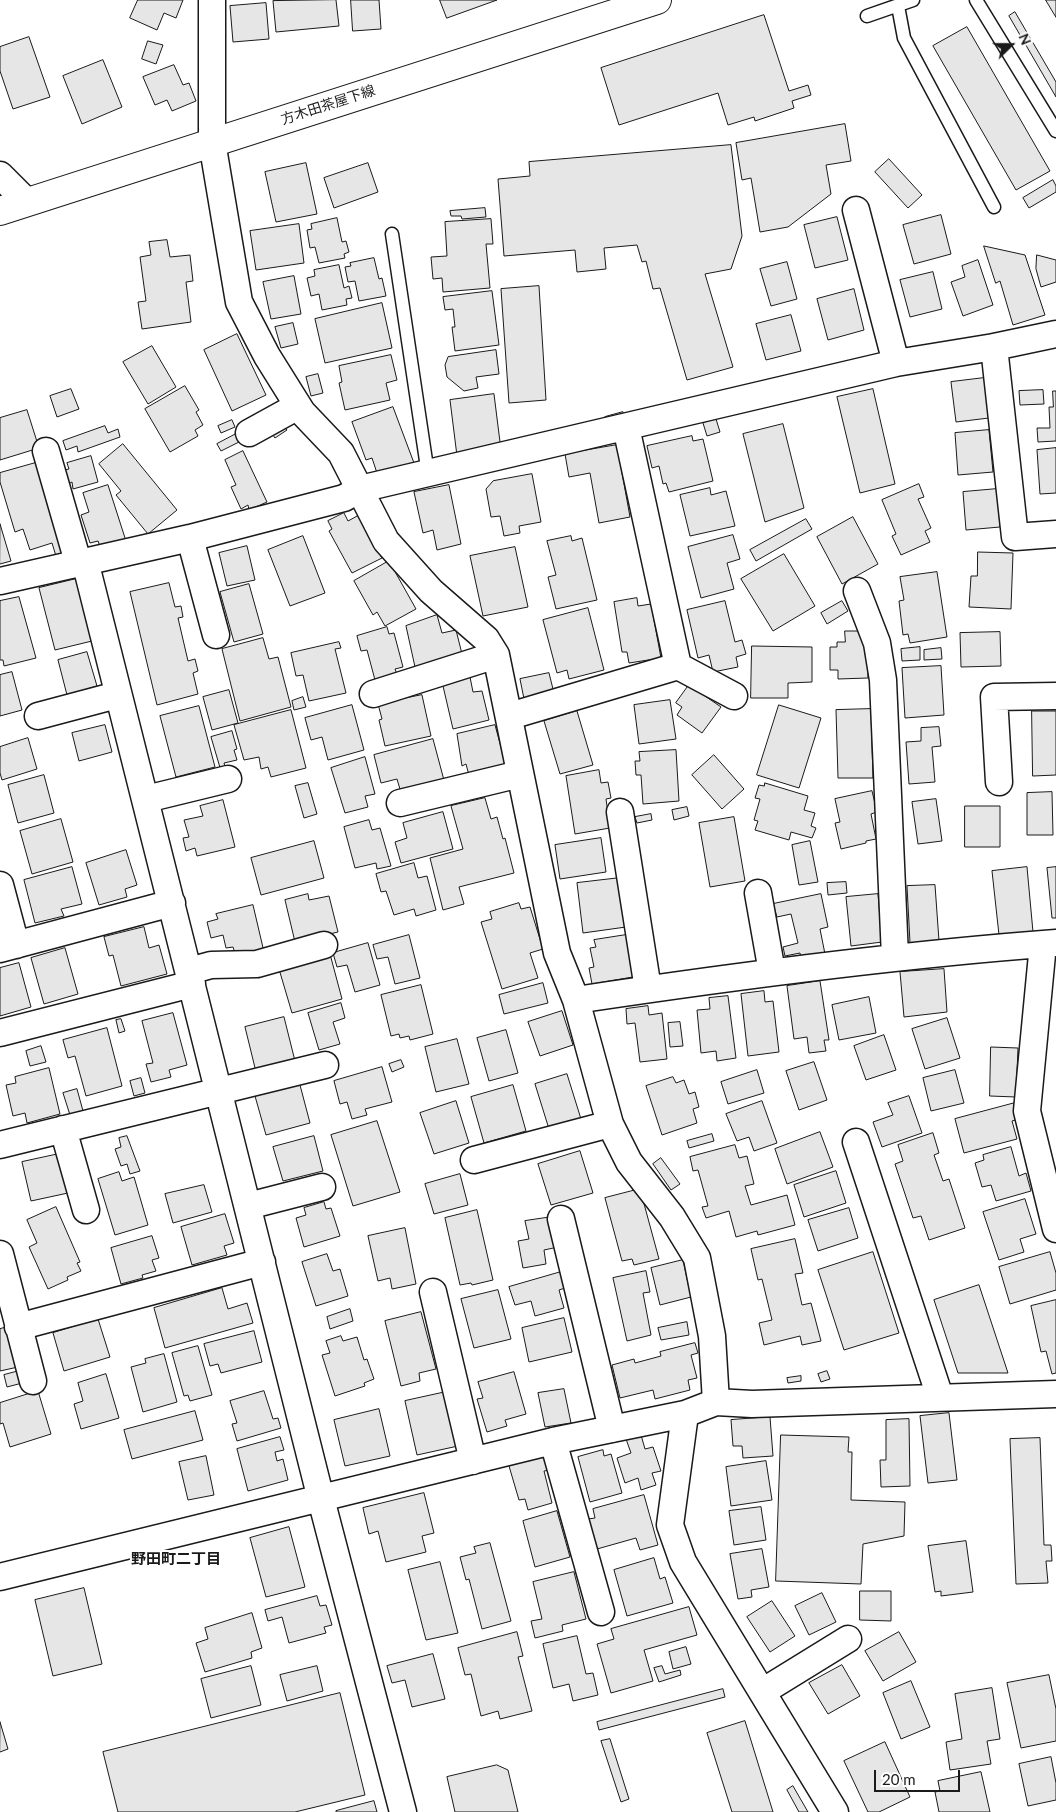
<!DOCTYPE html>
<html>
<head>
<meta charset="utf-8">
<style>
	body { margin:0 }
	#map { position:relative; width:1056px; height:1812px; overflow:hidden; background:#fff; font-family:Lato,sans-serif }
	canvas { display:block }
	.north { position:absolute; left:986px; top:20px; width:50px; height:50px; -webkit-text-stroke:4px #fff; paint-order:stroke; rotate:68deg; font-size:14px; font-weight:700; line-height:20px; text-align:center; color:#1a1a1a }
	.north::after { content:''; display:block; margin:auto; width:18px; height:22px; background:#1a1a1a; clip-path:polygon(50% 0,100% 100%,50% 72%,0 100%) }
	.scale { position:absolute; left:874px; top:1770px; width:86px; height:22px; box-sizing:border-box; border:2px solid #1a1a1a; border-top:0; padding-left:6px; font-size:15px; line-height:18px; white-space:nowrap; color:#1a1a1a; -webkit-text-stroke:4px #fff; paint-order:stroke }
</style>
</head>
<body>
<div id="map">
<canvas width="1056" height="1812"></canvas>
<div class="north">N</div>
<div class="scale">20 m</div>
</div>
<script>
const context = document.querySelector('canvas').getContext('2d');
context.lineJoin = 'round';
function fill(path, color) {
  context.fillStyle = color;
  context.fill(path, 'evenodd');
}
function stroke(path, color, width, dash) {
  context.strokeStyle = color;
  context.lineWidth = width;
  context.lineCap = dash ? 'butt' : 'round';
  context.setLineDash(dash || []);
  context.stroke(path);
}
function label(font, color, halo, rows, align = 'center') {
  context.font = font + ' Lato,"Noto Sans JP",sans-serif';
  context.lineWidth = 4;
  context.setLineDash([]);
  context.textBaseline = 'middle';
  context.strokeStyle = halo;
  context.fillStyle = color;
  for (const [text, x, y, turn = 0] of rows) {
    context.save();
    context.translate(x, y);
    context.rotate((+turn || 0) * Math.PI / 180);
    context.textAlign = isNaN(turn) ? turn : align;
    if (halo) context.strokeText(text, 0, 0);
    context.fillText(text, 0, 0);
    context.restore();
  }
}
const building = new Path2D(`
	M138,0H183L176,18L164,13L157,30L130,18Z
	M336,0L339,26L276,32L273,1Z
	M351,0H379L381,29L353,31Z
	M440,0H497L447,18Z
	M1046,0H1056V17Z
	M266,3L269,39L233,42L230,6Z
	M1015,12L1056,82V97L1009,16Z
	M764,15L789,91L808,85L811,95L792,101L794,108L755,121L754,117L728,125L718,93L619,125L601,68Z
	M967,27L1050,171L1016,190L933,46Z
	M29,37L50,97L13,109L0,71V47Z
	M148,41L163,45L156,64L142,59Z
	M103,60L122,107L82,124L63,76Z
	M174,65L183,85L189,83L196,101L172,111L167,100L155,105L143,77Z
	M845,124L851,161L826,165L831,194L788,227L760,232L751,178L742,180L736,143Z
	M731,145L742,236L731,269L705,274L733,367L687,380L660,288L653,289L646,261L642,262L637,245L604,248L606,269L577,272L575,250L504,256L498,179L530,176L529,162Z
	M889,159L922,195L908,208L875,172Z
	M306,163L317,214L276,222L265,172Z
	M368,163L378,192L334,208L324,178Z
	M1053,180L1056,186V192L1029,208L1023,198Z
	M485,208L486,217L462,219L461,216H451L450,211Z
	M941,215L951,254L914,264L903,225Z
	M837,217L848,260L815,268L804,225Z
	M337,218L342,242L346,241L349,252L344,254L345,258L319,263L315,247L310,248L307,230L312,229L311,224Z
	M491,219L493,244H486L490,288L443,292L442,278L433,279L431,257L447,256L445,222Z
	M299,224L304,263L256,270L250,231Z
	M167,240L170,257L190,255L193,281L186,282L191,322L142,329L138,302L146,301L140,257L151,255L149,242Z
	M984,246L1025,255L1045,315L1013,325L1000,281L996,283Z
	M1037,255L1056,260V282L1041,287L1036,269Z
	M374,258L379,279L382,278L386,296L359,301L355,281L348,282L345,267L351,266L350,263Z
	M978,260L993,305L963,316L951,282L965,277L962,266Z
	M787,262L797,299L771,306L760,269Z
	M339,265L344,288L349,286L352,298L346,299L347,305L322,310L319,294L311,296L307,278L315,276L314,270Z
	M933,272L942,309L910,317L900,280Z
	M294,276L301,314L271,319L263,282Z
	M539,286L546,400L509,403L501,289Z
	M854,289L864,330L828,340L817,299Z
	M492,291L499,345L455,351L452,327H455L453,309L445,310L443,297Z
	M382,303L392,348L325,363L315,319Z
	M791,315L801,351L766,360L756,324Z
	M293,323L298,344L281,348L275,327Z
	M237,334L266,395L232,411L204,350Z
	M152,346L176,387L148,404L123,362Z
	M496,350L499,374L476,377L478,388L464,391L447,377L445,365L448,357Z
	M391,355L397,380L386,383L390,400L345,410L339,383L342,382L339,366Z
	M318,374L323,393L311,396L306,377Z
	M984,378L989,418L956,422L951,382Z
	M185,386L199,410L196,412L203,425L195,430L198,436L170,452L145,409Z
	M71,389L79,409L57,417L50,396Z
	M873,389L895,484L860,493L837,397Z
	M1043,390L1044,404L1020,405L1019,391Z
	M1053,391H1056V441L1038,442L1037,428H1050L1049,407H1053Z
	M494,394L501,450L457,456L450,400Z
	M393,407L414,463L378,476L372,458L366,460L352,422Z
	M27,410L39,448L0,460V418Z
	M623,412L625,417L607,423L605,417Z
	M716,419L720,432L707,436L703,423Z
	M232,420L235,427L221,433L218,426Z
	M282,423L287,430L275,438L271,432Z
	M783,424L804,508L765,522L743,434Z
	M105,426L108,433L118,429L120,437L78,452L77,446L66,450L63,441Z
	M989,430L993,472L958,475L955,433Z
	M236,434L239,442L221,451L217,444Z
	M692,436L693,441L703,439L713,481L669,492L666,483L663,484L659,466L652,468L647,446Z
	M123,444L177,510L148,534L116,495L121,491L99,464Z
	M617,445L630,517L599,523L590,473L569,477L565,454Z
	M1056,448V493L1040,494L1037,450Z
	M243,451L267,502L249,510L248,505L241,509L231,487L236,485L225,460Z
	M91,456L98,482L73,489L72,482L68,484L64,470L69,469L67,463Z
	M39,462L67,553L56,556L52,543L30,550L23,529L15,532L0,482V473Z
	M532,474L541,522L519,526L520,533L504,536L500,516L491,517L486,489L493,481Z
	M919,484L924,497L918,499L931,528L925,531L930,542L901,555L892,536L896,534L882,500Z
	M108,485L126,541L101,549L98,541L90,543L81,515L89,512L83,493Z
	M449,485L461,544L437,550L433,530L423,533L414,492Z
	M710,488L711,495L726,491L735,526L690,536L680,495Z
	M997,489L1000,527L966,530L963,492Z
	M344,513L348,521L359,515L382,558L352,573L329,531L332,529L328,521Z
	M853,517L878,564L842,584L817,537Z
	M806,519L812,529L756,561L750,550Z
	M0,524L11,561L0,564Z
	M733,535L740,559L727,563L734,589L701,598L688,547Z
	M303,536L325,593L290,606L268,550Z
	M571,536L572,541L582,538L597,600L556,609L548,577L556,575L547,541Z
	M247,546L255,580L227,586L219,553Z
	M515,547L528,607L483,616L470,556Z
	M978,552L1013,553L1011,609L969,607L971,576H977Z
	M784,554L815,606L773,631L741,579Z
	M389,561L416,609L385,626L377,612L373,615L354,581Z
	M937,572L947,637L910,643L908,634L903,635L899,601L904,600L900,577Z
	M76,579L92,641L55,650L39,588Z
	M169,583L175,607L181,606L183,617L178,618L188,661L195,659L198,671L193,673L198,694L157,705L130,592Z
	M249,584L263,634L234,642L220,592Z
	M19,597L36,658L4,666L3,660H0V601Z
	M637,598L638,606L651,604L661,658L629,663L627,652H622L614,602Z
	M725,601L735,642L742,640L746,654L736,657L738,667L713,672L709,655L698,658L687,610Z
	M842,601L848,611L827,624L821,613Z
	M588,608L604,670L569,679L567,670L557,673L543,620Z
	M437,615L442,633L456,630L462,654L415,667L406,626Z
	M387,627L389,634L394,633L403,667L395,669L397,674L375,680L367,650L361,651L357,636Z
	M845,631H864L867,639L868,678L838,679V670H830V647H837V642H845Z
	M1000,632L1001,666L961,667L960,633Z
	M263,638L269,659L278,657L291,707L240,721L222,649Z
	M339,642L341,648L335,649L346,693L309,701L303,675L296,676L291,653Z
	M752,646L812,647V682L788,683V698H751Z
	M920,647V660L902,661L901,649Z
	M941,648L942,659L924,660V650Z
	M87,652L97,686L67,695L58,660Z
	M941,666L944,715L905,718L902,668Z
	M12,672L22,710L0,716V675Z
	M549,673L554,693L524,699L520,679Z
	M470,677L473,692L482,691L489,720L453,729L443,686Z
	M689,685L721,707L702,733L677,715L682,707L676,703Z
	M229,690L238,723L212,730L203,697Z
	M422,695L431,736L385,746L379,720L382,719L378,704Z
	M303,697L306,707L294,710L292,701Z
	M670,700L676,739L639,744L634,705Z
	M352,705L364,750L328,760L322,737L311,740L305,718Z
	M779,705L821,718L799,788L757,775Z
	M199,706L215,767L176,777L160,716Z
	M871,709L873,778H838L836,710Z
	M291,710L306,768L271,777L268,767L261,769L259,757L244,760L234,725Z
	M577,711L593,765L560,774L544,721Z
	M1032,711H1056V775L1033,776Z
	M105,725L112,752L79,761L72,733Z
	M495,725L507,769L470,779L466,764L462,766L457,734Z
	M939,727L941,746L932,747L935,782L909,784L906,742L921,741V728Z
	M232,731L237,749L234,750L237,760L224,763L226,770L221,771L211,737Z
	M28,738L37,769L2,780L0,773V747Z
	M433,739L445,784L402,796L397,779L381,783L374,755Z
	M676,750L679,801L643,804L641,775H636L635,761H640L639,752Z
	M714,755L744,789L722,809L692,775Z
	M365,757L375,794L365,796L368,807L345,813L331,768Z
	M599,770L601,783L608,782L611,798L606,799L610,828L575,834L566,776Z
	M44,775L54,813L18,823L8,785Z
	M308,783L317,814L304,818L295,786Z
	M765,783L808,796L804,810L815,813L811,826L816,828L812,838L791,832L789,840L755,830L758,821L754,820L760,799L755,798L759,785L764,786Z
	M872,791L877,812L871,814L876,839L866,841V843L841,849L835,823L840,822L835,799Z
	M1052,792L1053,835H1027V793Z
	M485,798L491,819L497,817L503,839L505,838L514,873L459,887L464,904L443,910L430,858L463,849L451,806Z
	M936,799L942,841L918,844L912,802Z
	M223,800L235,847L197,856L195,848L186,851L183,838L189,837L184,820L203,816L200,806Z
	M965,806H1000V847H965Z
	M687,807L689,816L674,820L672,810Z
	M443,812L453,849L401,863L395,842L407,838L403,823Z
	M651,814L652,820L637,823L635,817Z
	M734,817L745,881L710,887L699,823Z
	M61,819L73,862L32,874L20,831Z
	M369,820L372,830L380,828L391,866L377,869L376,863L355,868L344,827Z
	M601,838L606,872L560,879L555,845Z
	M314,841L324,878L261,895L251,858Z
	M810,841L818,882L799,885L792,845Z
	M126,850L137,885L125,889L127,897L99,905L86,863Z
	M414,863L418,878L427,876L436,910L416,916L414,909L394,915L386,891L381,892L376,874Z
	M72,867L82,904L61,909L64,916L35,923L24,880Z
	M1027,867L1033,932L999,935L992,871Z
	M1056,867V918H1052L1047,868Z
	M620,878L626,927L583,933L577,883Z
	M846,882L847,893L828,895L827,883Z
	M935,885L939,941L910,943L907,886Z
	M308,894L309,900L329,896L338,932L295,942L285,900Z
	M821,894L828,927L820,929L825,954L801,959L800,953L785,956L783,947L798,943L791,914L777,917L773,904Z
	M878,894L882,942L851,946L846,897Z
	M519,903L521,909L530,907L543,949L530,953L538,978L502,989L481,922L492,919L490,912Z
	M253,905L264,952L235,953L233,947L226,948L223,935L211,938L207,922L218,919L216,914Z
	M144,927L149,948L159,945L167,974L121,986L113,955L109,956L104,937Z
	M409,935L420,978L395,984L388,957L377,959L373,945Z
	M626,935L633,977L592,984L589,968L594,967L590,948L596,947L594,940Z
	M368,943L380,985L355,992L347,965L337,967L333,953Z
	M65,948L78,994L44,1004L31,958Z
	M330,954L342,999L292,1013L279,969Z
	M19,963L31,1007L0,1016V968Z
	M944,969L947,1012L904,1017L900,972Z
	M820,981L829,1040H824L826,1051L809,1053L807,1037L794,1039L787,986Z
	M543,983L548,1003L504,1014L499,995Z
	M421,985L433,1034L410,1040L409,1036L400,1038L399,1034L391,1036L381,995Z
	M764,991L765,1002L773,1001L779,1052L748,1056L741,994Z
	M728,996L736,1058L717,1061L716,1051L701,1053L697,1010L710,1009L709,998Z
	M869,997L876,1033L839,1040L832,1005Z
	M341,1003L345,1018L333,1022L340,1044L319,1050L308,1013Z
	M648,1006L649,1015L662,1013L667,1059L640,1062L635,1023L627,1024L626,1009Z
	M562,1011L573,1045L540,1056L528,1022Z
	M173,1013L187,1065L169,1070L171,1077L151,1082L146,1064L153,1063L142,1021Z
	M284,1017L295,1061L256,1072L245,1027Z
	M947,1018L960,1058L925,1069L912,1029Z
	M121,1019L125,1031L119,1033L116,1020Z
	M680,1022L683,1046L670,1047L668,1023Z
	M107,1028L122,1086L86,1096L75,1056L68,1058L63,1040Z
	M506,1030L518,1073L489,1081L477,1038Z
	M884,1035L896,1070L866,1080L854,1046Z
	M457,1039L469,1084L436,1092L425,1047Z
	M41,1046L46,1062L30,1066L26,1051Z
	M991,1047L1018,1048L1016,1097L990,1096Z
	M401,1060L404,1067L392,1072L389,1064Z
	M814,1062L827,1100L799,1110L786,1071Z
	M382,1067L392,1102L365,1109L367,1115L352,1119L347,1102L340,1104L334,1081Z
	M49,1068L60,1114L27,1123L25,1113L13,1116L6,1085L16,1083L15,1077Z
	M757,1070L764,1093L728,1104L721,1082Z
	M955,1070L964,1103L931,1111L923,1078Z
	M567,1074L581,1119L549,1129L535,1084Z
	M673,1077L676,1083L684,1080L689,1094L695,1092L699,1107L693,1109L697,1123L662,1135L646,1086Z
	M141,1078L145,1093L134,1096L130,1081Z
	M300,1085L310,1123L266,1135L255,1096Z
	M513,1085L526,1131L484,1143L471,1097Z
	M77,1089L83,1111L70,1115L63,1093Z
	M909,1096L922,1133L882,1147L873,1122L893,1115L888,1103Z
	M456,1101L469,1143L434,1154L420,1113Z
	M762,1101L777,1143L754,1151L749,1137L737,1141L726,1114Z
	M1015,1103L1019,1119L1012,1121L1017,1139L964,1153L955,1119Z
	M377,1121L400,1192L353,1206L331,1135Z
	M820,1132L833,1167L787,1184L775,1149Z
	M933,1133L939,1153L934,1155L943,1181L949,1179L965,1228L929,1240L921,1216L913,1218L895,1164L903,1161L898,1145Z
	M712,1134L714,1141L689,1148L687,1141Z
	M127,1136L140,1171L130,1174L127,1164L121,1166L115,1149L121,1147L119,1138Z
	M314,1136L323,1171L283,1181L273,1147Z
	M735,1145L739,1158L747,1156L754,1184L745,1186L751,1205L787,1195L795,1225L758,1235L757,1231L736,1237L729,1211L706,1218L702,1207L708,1206L698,1170L693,1171L690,1157Z
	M1011,1147L1019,1176L1026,1173L1031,1191L996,1201L991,1185L982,1187L975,1163L984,1160L983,1155Z
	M580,1151L593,1193L551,1205L538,1164Z
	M59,1154L68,1193L31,1201L22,1162Z
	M661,1158L680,1184L671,1190L653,1164Z
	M836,1171L846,1203L804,1217L794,1185Z
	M119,1172L122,1181L134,1177L148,1225L115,1235L98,1179Z
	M460,1174L468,1205L434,1214L425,1184Z
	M204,1185L212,1212L173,1223L165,1194Z
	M640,1189L659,1259L634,1265L632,1259L622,1261L605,1198Z
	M1025,1199L1036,1234L1020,1239L1024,1252L999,1260L983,1212Z
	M324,1202L326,1209L331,1208L340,1236L304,1247L296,1218L306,1215L304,1208Z
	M56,1207L80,1262L77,1263L81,1271L67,1277L68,1280L48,1289L29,1247L37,1243L27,1220Z
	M849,1208L858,1238L818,1251L808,1220Z
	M477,1210L493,1280L472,1285L471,1283L460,1285L445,1218Z
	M225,1214L234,1243L224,1246L227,1255L192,1265L181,1227Z
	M552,1217L558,1247L544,1250L546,1264L523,1268L518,1241L529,1239L525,1221Z
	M405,1228L416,1284L392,1289L390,1278L378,1281L368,1236Z
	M152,1236L159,1258L152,1260L156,1271L142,1275L143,1278L121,1284L111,1248Z
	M795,1239L803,1273L795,1274L802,1305L811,1303L821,1341L802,1345L800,1336L764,1345L759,1323L772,1320L762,1279L758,1280L751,1249Z
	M873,1252L899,1333L844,1350L818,1270Z
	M1050,1252L1056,1273V1290L1010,1304L999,1267Z
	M327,1254L333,1271L340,1269L348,1296L316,1306L302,1262Z
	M683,1260L691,1297L660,1305L651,1268Z
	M646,1271L650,1292L643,1293L651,1335L627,1341L613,1278Z
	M561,1272L565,1288L559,1290L564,1308L535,1316L531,1301L515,1305L509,1287Z
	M979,1285L1008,1373H958L934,1300Z
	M222,1288L228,1309L247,1303L253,1323L165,1348L154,1308Z
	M498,1290L511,1339L474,1348L461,1299Z
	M1056,1300V1373L1052,1374L1046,1351L1041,1352L1031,1306Z
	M350,1309L353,1321L330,1329L327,1317Z
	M421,1312L436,1369L419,1373L420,1381L401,1386L385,1321Z
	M564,1318L572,1352L529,1362L522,1328Z
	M98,1319L110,1357L64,1371L53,1333Z
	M687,1322L689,1335L661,1340L658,1328Z
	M8,1327L18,1367L0,1371V1329Z
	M254,1331L262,1362L221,1373L218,1364L210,1366L204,1344Z
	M341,1336L343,1341L357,1337L364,1360L367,1359L374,1379L364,1383L365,1386L335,1396L322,1355L330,1353L326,1341Z
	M695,1343L698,1353L691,1355L697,1378L688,1380L690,1390L655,1399L653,1390L620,1398L612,1365L634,1359L635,1363L661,1356L660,1352Z
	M198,1346L212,1395L190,1401L188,1395L184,1396L172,1353Z
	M164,1354L177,1402L143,1412L131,1367L146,1363L145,1359Z
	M23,1370L26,1382L7,1387L4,1375Z
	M827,1371L830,1379L821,1382L818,1374Z
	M514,1372L526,1414L505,1420L507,1426L487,1432L477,1399L483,1398L478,1382Z
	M106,1374L119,1418L81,1429L74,1404L83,1401L78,1383Z
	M801,1376V1381L788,1383L787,1378Z
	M564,1389L571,1423L545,1427L538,1393Z
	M38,1391L51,1434L10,1447L3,1423L0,1424V1403Z
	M264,1391L273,1419L278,1418L281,1428L237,1441L232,1424L237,1423L230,1401Z
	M446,1392L458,1446L417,1455L405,1401Z
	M379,1409L390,1456L345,1466L334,1420Z
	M195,1411L203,1440L132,1459L124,1430Z
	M949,1413L957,1480L928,1483L920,1416Z
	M770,1417L773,1456L743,1458L742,1446H733L731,1420Z
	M909,1419L910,1486L881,1487L880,1460H886V1420Z
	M641,1435L645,1449L653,1447L661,1471L652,1473L656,1485L641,1490L638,1478L625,1483L617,1458L631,1453L626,1439Z
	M781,1435L849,1437L848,1452H852L851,1500L905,1502L904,1536L863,1544L861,1584L776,1581Z
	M280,1437L284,1450L275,1452L277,1461L283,1459L288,1480L248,1491L237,1449Z
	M1040,1438L1044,1545H1051L1052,1561H1046L1048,1583L1016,1584L1010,1439Z
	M603,1450L604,1456L611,1454L622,1493L590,1502L578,1457Z
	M206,1456L214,1495L188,1500L179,1462Z
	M546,1456L550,1470L544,1471L552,1503L528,1510L525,1499L519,1500L509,1466Z
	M766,1461L772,1500L731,1506L726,1467Z
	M424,1493L434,1533L422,1536L426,1552L386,1562L378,1531L369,1534L363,1508Z
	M644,1495L658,1545L640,1550L636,1538L597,1549L588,1519L595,1518L593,1509Z
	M761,1507L766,1540L734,1545L729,1511Z
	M557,1511L570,1557L535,1567L523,1521Z
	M289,1527L305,1587L266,1597L250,1538Z
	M966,1541L973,1592L941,1596V1591L935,1592L928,1546Z
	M490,1543L511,1621L482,1629L469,1579L466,1580L460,1557L476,1553L474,1547Z
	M762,1549L769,1587L751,1590L752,1597L738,1599L730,1554Z
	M654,1558L660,1579L665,1577L673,1603L627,1616L614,1570Z
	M440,1562L458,1633L426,1640L408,1570Z
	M574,1572L586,1619L562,1625L563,1631L535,1638L531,1621L542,1619L533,1582Z
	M84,1588L102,1664L53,1676L35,1600Z
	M860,1591H891V1621L860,1620Z
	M822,1593L836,1622L809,1635L795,1606Z
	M317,1596L320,1606L326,1605L332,1625L324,1627L326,1633L289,1643L282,1617L268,1621L265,1610Z
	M772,1601L795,1636L770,1652L747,1617Z
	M689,1607L697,1635L644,1650L653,1681L611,1693L597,1644L614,1639L611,1629Z
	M252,1613L262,1648L251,1652L252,1658L205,1672L196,1643L208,1639L205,1628Z
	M517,1632L523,1656L518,1657L532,1711L500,1719L498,1711L481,1716L471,1674L465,1675L458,1648Z
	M899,1632L916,1662L883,1681L865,1651Z
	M577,1636L586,1674L593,1673L598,1695L573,1701L569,1684L553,1688L543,1644Z
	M686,1647L691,1664L673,1669L669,1652Z
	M433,1654L445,1699L412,1707L405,1680L392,1683L387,1666Z
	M842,1665L860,1696L828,1714L809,1683Z
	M251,1666L261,1705L211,1718L201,1679Z
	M317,1666L323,1691L287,1701L280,1675Z
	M662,1666L665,1674L680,1670L681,1675L659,1682L654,1668Z
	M1049,1675L1056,1709V1741L1021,1748L1007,1683Z
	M911,1681L930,1727L901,1739L883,1693Z
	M992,1688L1000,1739L987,1741L991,1764L950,1770L946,1742L962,1739L955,1694Z
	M723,1689L725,1697L599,1730L597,1722Z
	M340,1693L365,1795L295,1812H118L103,1752Z
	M745,1721L773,1812H732L707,1733Z
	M0,1722L8,1749L0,1752Z
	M610,1739L629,1799L621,1802L601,1741Z
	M885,1742L910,1797L879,1812H868L844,1761Z
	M1051,1757L1056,1783V1800L1028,1806L1019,1764Z
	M497,1765L508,1770L518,1812H455L447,1777Z
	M981,1772L990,1812H939L935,1792L940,1791L938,1781Z
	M793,1786L808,1812H799L787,1790Z
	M374,1801L377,1812H336V1811Z`);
fill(building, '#e6e6e6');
stroke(building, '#1a1a1a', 1);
const service = new Path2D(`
	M976,0L1056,131
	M898,6L904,38L994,207
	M867,16L913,0
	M392,234L428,474`);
const minor = new Path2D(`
	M212,0V142L239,302L267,356L302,412L341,453L386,541L431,591L486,639L496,655L557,953L576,1000L610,1124L629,1162L672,1217L697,1258L712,1336L716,1402
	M0,175L27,202
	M856,210L896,363
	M994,347L1015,537L1056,534
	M249,433L298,406
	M46,451L78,562
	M190,538L216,635
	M85,561L321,1499L403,1812
	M0,581L190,538L344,498L360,489L896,363L994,347L1056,334
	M857,591L877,643L883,680L895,957
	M678,666L734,696
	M373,694L496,655
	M38,716L117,695
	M510,716L678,666L626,427
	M999,782L994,697L1056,696
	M146,799L228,779
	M400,803L520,774
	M620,812L648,989
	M0,885L16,945
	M758,893L772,972
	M1043,944L1027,1111L1056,1229
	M0,949L172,903
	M189,971L211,965L257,964L324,945
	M576,1000C736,976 895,955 1056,943
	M0,1033L192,984
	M63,1129L86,1210
	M856,1142L940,1397
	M0,1145L325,1065
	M474,1160L610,1124
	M248,1206L322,1187
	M561,1219L612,1429
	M0,1254L33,1381
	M433,1292L473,1461
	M18,1327L262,1262
	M685,1414L670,1525L683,1562L835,1812
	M553,1441L601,1612
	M0,1577L553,1441L685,1414L716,1402L752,1404L1056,1394
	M762,1692L848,1639`);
const tertiary = new Path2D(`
	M0,211L657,0`);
stroke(service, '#1a1a1a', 15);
stroke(minor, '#1a1a1a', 29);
stroke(tertiary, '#1a1a1a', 30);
stroke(service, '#fff', 12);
stroke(minor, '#fff', 26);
stroke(tertiary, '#fff', 28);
label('14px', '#1a1a1a', '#fff', [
	["方木田茶屋下線",328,105,-18]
]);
label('bold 15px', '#1a1a1a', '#fff', [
	["野田町二丁目",176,1559]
]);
</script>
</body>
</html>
